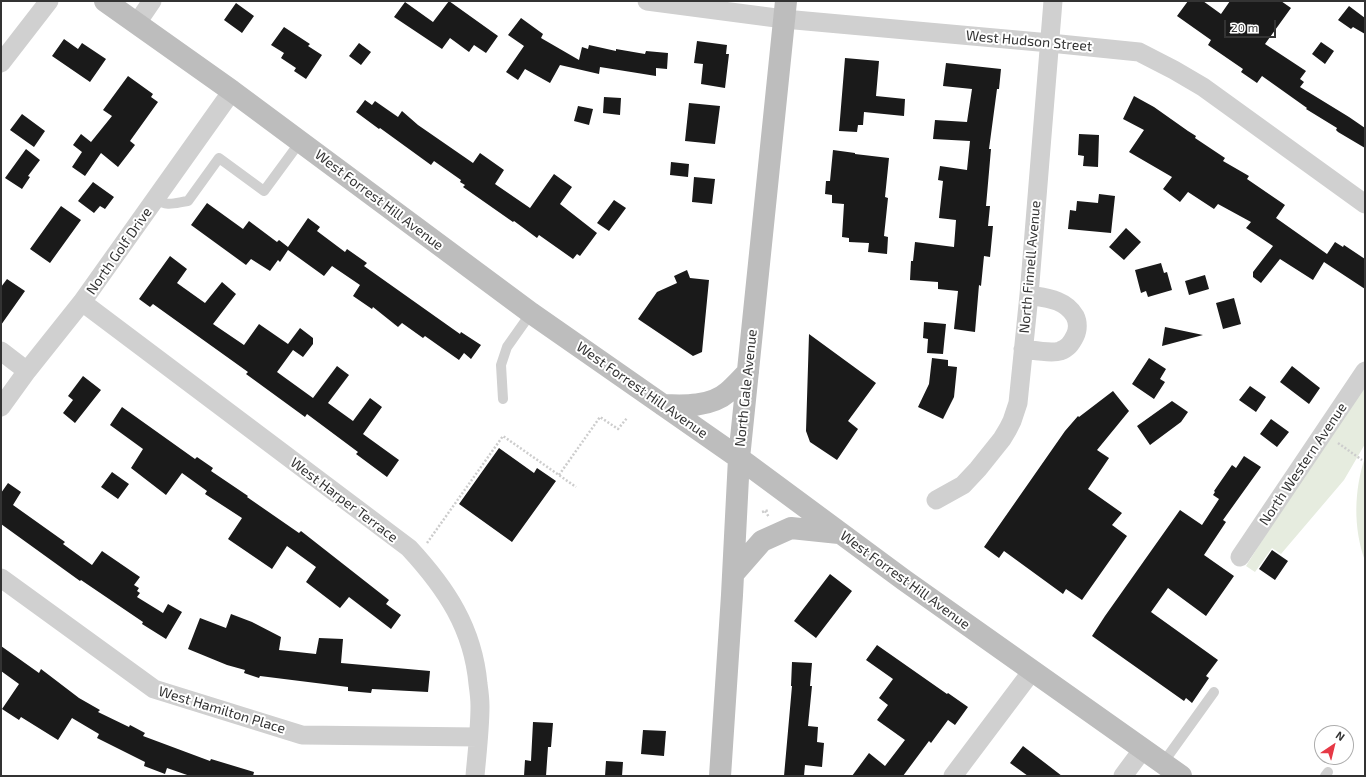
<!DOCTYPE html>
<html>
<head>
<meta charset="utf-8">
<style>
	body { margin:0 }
	#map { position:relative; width:1366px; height:777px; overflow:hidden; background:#fff; font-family:"Exo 2",sans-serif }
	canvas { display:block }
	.frame { position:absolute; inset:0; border:2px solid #333; pointer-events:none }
	.north { position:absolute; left:1314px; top:725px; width:40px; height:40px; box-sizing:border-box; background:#fff; border:1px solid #adadad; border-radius:50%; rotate:35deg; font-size:11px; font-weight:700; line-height:16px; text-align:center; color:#333 }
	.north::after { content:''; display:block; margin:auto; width:14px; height:18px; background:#e63946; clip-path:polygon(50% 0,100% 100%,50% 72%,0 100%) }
	.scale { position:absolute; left:1224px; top:20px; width:52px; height:18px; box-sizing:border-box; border:2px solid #333; border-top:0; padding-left:5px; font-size:12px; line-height:14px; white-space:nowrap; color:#333; -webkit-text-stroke:3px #fff; paint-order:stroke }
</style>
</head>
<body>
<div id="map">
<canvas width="1366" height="777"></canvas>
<div class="frame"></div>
<div class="north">N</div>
<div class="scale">20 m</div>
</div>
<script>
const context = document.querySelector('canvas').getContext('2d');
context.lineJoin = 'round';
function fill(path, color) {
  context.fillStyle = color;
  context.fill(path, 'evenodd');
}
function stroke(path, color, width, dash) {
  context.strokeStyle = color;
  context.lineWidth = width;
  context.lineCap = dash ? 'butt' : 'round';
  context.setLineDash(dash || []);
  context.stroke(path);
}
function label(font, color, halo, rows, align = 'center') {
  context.font = font + ' "Exo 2",sans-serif';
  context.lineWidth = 4;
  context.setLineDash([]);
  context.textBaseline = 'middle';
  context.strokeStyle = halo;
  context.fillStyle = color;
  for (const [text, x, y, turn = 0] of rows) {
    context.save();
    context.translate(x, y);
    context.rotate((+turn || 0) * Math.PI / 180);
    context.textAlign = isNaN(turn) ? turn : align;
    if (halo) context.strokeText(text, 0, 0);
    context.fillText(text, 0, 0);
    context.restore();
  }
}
fill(new Path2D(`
	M1365,377V444L1344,480L1281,554L1272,548L1255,572L1246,566Z
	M1365,457V561C1353,527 1354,491 1365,457Z`), '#e6ecdf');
fill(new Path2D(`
	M449,1L498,36L486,53L474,45L469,52L450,38L442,49L394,17L405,2L433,22Z
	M1188,1H1203L1221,14L1230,1H1281L1291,8L1265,44L1306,71L1300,79L1304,82L1300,87L1349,117L1365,128V148L1338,132L1336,130L1337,128L1306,109L1307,108L1262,76L1257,83L1241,72L1243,69L1208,45L1211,40L1177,16Z
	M236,3L254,16L242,33L224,20Z
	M1349,6L1365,18V34L1353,27L1351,29L1338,20Z
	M521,18L543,34L541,38L579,60L582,47L588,49L589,45L616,51V49L645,54L646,51L668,53L667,69L656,68V76L600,67L599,74L560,65L550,83L525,69L518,80L506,72L524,46L508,35Z
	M284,27L310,44L308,46L322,55L306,79L294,71L296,68L281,58L284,53L271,45Z
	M64,39L78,49L82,43L106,59L90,82L52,56Z
	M697,41L727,45L726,54H729L725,88L701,84L703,64L694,63Z
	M1321,42L1334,51L1325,64L1312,54Z
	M359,43L371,52L361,65L349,56Z
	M845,58L879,61L876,96L905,99L904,116L864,112L863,125H858L857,132L839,131Z
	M946,63L1001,69L999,89H997L989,149H991L986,206H990L988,226H993L990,257L984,256L981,286L979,285L975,332L954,329L958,291L938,289V282L910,280L911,261H913L915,242L954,247L956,220L939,218L943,181L938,180L940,166L967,170L970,141L933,139L935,120L967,122L972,89L943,86Z
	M128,76L153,94L151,97L158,102L130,141L135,145L118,167L101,153L85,176L72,167L82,152L73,145L81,134L91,142L112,116L103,110Z
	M1134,96L1154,107L1188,131L1196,136L1195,138L1225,158L1223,161L1249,176L1247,179L1285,205L1276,218L1327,254L1335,242L1343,247L1344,245L1365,259V289L1324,262L1313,280L1280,259L1261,283L1253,277V272L1273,246L1246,228L1251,222L1218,204L1214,209L1188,192L1180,202L1163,189L1172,177L1129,152L1144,130L1123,119Z
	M604,97L621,98L620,115L603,113Z
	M365,100L372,105L375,101L398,117L402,111L418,125L473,163L480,153L504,170L495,184L530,208L554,174L572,187L560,204L597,233L580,256L577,254L573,259L539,235L537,238L514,221L513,222L463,187L465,185L460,182L461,180L434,161L431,165L380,128L379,129L356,112Z
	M689,103L720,106L715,144L685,141Z
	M578,106L593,109L589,125L574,121Z
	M22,114L45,131L34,147L10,130Z
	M1079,134L1099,135L1098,167L1083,166L1084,156L1078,155Z
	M26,149L40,160L28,176L30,177L22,189L5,178Z
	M833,150L855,153V154L889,158L885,197L888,198L884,236L888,237L887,254L868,252L869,243L849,242V238L842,237L844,204L832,203V195L825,194L826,181H830Z
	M671,162L689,164L688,177L670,175Z
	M694,177L715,179L712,204L692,202Z
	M93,182L114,197L105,209L100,206L94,213L78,201Z
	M1099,194L1115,196L1111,233L1068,229L1070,210L1076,211L1077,201L1098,203Z
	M614,200L626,208L609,231L597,223Z
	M207,203L243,229L249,221L277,242L279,240L288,247L308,218L320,227L317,231L345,252L347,249L367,263L364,266L460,334L461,332L481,345L471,359L464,353L459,360L425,336L423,338L402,323L398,327L373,307L372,309L353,296L360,285L332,266L324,276L288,250L280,262L278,260L270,271L251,259L246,265L191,225Z
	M61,206L81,220L50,263L30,249Z
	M1126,228L1141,242L1124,260L1109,247Z
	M170,256L187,269L177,283L205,303L222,282L236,294L213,324L244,345L259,324L288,344L300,328L313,338V344L303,357L293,350L277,372L313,398L337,366L349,375L328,403L353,421L370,398L382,407L363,434L399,460L387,477L356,454L358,452L307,414L305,417L246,374L248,372L153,304L150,307L139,299Z
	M1161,263L1164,273L1167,272L1172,290L1148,297L1146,291L1141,293L1135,270Z
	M687,270L690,278L709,280L702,352L693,356L638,319L657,292L677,283L674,276Z
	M1205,275L1209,289L1189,295L1185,281Z
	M7,279L25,291L1,325V287Z
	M1234,298L1241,324L1223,329L1216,303Z
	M924,322L946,324L943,354L927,353L928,339L923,338Z
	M1165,327L1203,335L1162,346Z
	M809,334L876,383L848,421L858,429L837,460L810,442L806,431Z
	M932,358L948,360V366L957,367L954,397L943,419L918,407L929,384Z
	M1149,358L1166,369L1160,379L1165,382L1154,399L1132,384Z
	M1292,366L1320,388L1309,404L1280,382Z
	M83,376L101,390L75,423L63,413L73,400L68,396Z
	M1250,386L1266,397L1256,412L1239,400Z
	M1113,391L1129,411L1097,450L1109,458L1088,489L1122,513L1112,525L1127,536L1082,600L1066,589L1063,594L1004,551L999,558L984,547L1065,431L1078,416L1079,417Z
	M1172,401L1188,412L1181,422L1150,445L1137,426Z
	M122,407L195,459L197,457L213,468L211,471L248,496L247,497L299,533L301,531L389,600L386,604L401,615L391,629L349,597L340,608L306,582L316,567L287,546L272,569L228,539L242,518L205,494L207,491L182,473L166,495L131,468L143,449L110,425Z
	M1271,419L1289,432L1277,447L1260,434Z
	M499,448L534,473L537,468L556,481L512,542L459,504Z
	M1244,456L1261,467L1223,520L1226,522L1204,555L1234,576L1206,616L1168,588L1151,612L1218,660L1206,676L1209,678L1192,703L1186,698L1184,701L1092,636L1105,616L1180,510L1202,525L1219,499L1213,495L1215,492L1214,491L1232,465L1236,468Z
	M112,472L129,484L118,499L101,487Z
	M8,483L21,492L13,505L65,542L63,544L92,565L102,551L140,577L134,585L139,588L137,591L140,593L137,597L163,613L168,604L182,612L166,639L142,624L143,622L81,580L80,581L1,524V493Z
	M1272,550L1288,561L1275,580L1259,569Z
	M830,574L852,591L816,638L794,621Z
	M231,614L252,622L281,637L279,650L316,654L319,638L343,639L341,663L430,671L428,692L372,689L371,693L348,691V687L260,676L259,678L244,673L245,670L227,665L188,649L200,618L226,628Z
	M877,645L947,694L948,693L968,707L955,725L948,720L931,743L929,741L903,776H852L869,753L885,766L905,740L877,720L888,705L879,698L893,679L866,660Z
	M1,646L39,673L41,669L79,698L100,710L98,712L129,727L130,725L145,733L143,736L210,761L211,759L254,772L253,776H190L167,768L165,774L144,766L145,762L97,738L99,734L72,718L58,740L21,717L19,720L2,709L19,684L1,671Z
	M792,662L812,663L810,686H812L808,726L818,727L817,742L824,743L822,767L805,765L804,776H784L792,686H791Z
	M533,722L553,723L551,747H548L546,776H524L525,760L531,761Z
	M643,730L666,731L664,756L641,754Z
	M1023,746L1062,776H1028L1010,763Z
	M606,761L623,762L622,776H605Z`), '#1a1a1a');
stroke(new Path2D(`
	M1338,443L1362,460
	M559,475L600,417L618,429L627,418
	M765,511L769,517
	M762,512L769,510
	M427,543L503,436L576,487`), '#cdcdcd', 2.5, [2, 2]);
stroke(new Path2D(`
	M155,199C168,207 174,203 188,201L219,158L264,191L300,142
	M503,399L501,365L507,347L531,313
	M1163,763L1214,692
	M1325,776L1328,772`), '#d0d0d0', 10);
stroke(new Path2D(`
	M647,1L784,19L1050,43L1139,52L1174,70L1203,87L1365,204
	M137,23L152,1
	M1,63L49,1
	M82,302L409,548C446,588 473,628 478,684C479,691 480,699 480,706C480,729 477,753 475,776
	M1023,349C1032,350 1051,354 1060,351C1068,348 1071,344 1075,336C1078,330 1078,322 1075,316C1065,299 1046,298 1029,295
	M1,351L27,371
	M1,407L27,371L82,302L232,91
	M936,500L963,485L978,469L1002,439L1008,429L1012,421L1018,403L1029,295L1053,1
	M1240,557L1365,371
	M1,578L154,689L302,735L478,737
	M953,776L1032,671
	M1123,776L1143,749`), '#d0d0d0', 19);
stroke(new Path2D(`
	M105,1L232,91L531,313L739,458L904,580L1181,776
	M663,405C684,406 711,407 728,392C735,386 742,378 748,372
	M734,573L762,541L791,528L839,533
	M720,776L732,595L739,458L786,1`), '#bdbdbd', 22);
label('14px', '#333', '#fff', [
	["West Hudson Street",1029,41,5],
	["West Forrest Hill Avenue",379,200,37],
	["North Golf Drive",119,251,-55],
	["North Finnell Avenue",1030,267,-85],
	["North Gale Avenue",746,388,-84],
	["West Forrest Hill Avenue",642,390,35],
	["North Western Avenue",1303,464,-56],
	["West Harper Terrace",344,500,37],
	["West Forrest Hill Avenue",905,580,36],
	["West Hamilton Place",222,710,17]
]);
</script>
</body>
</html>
